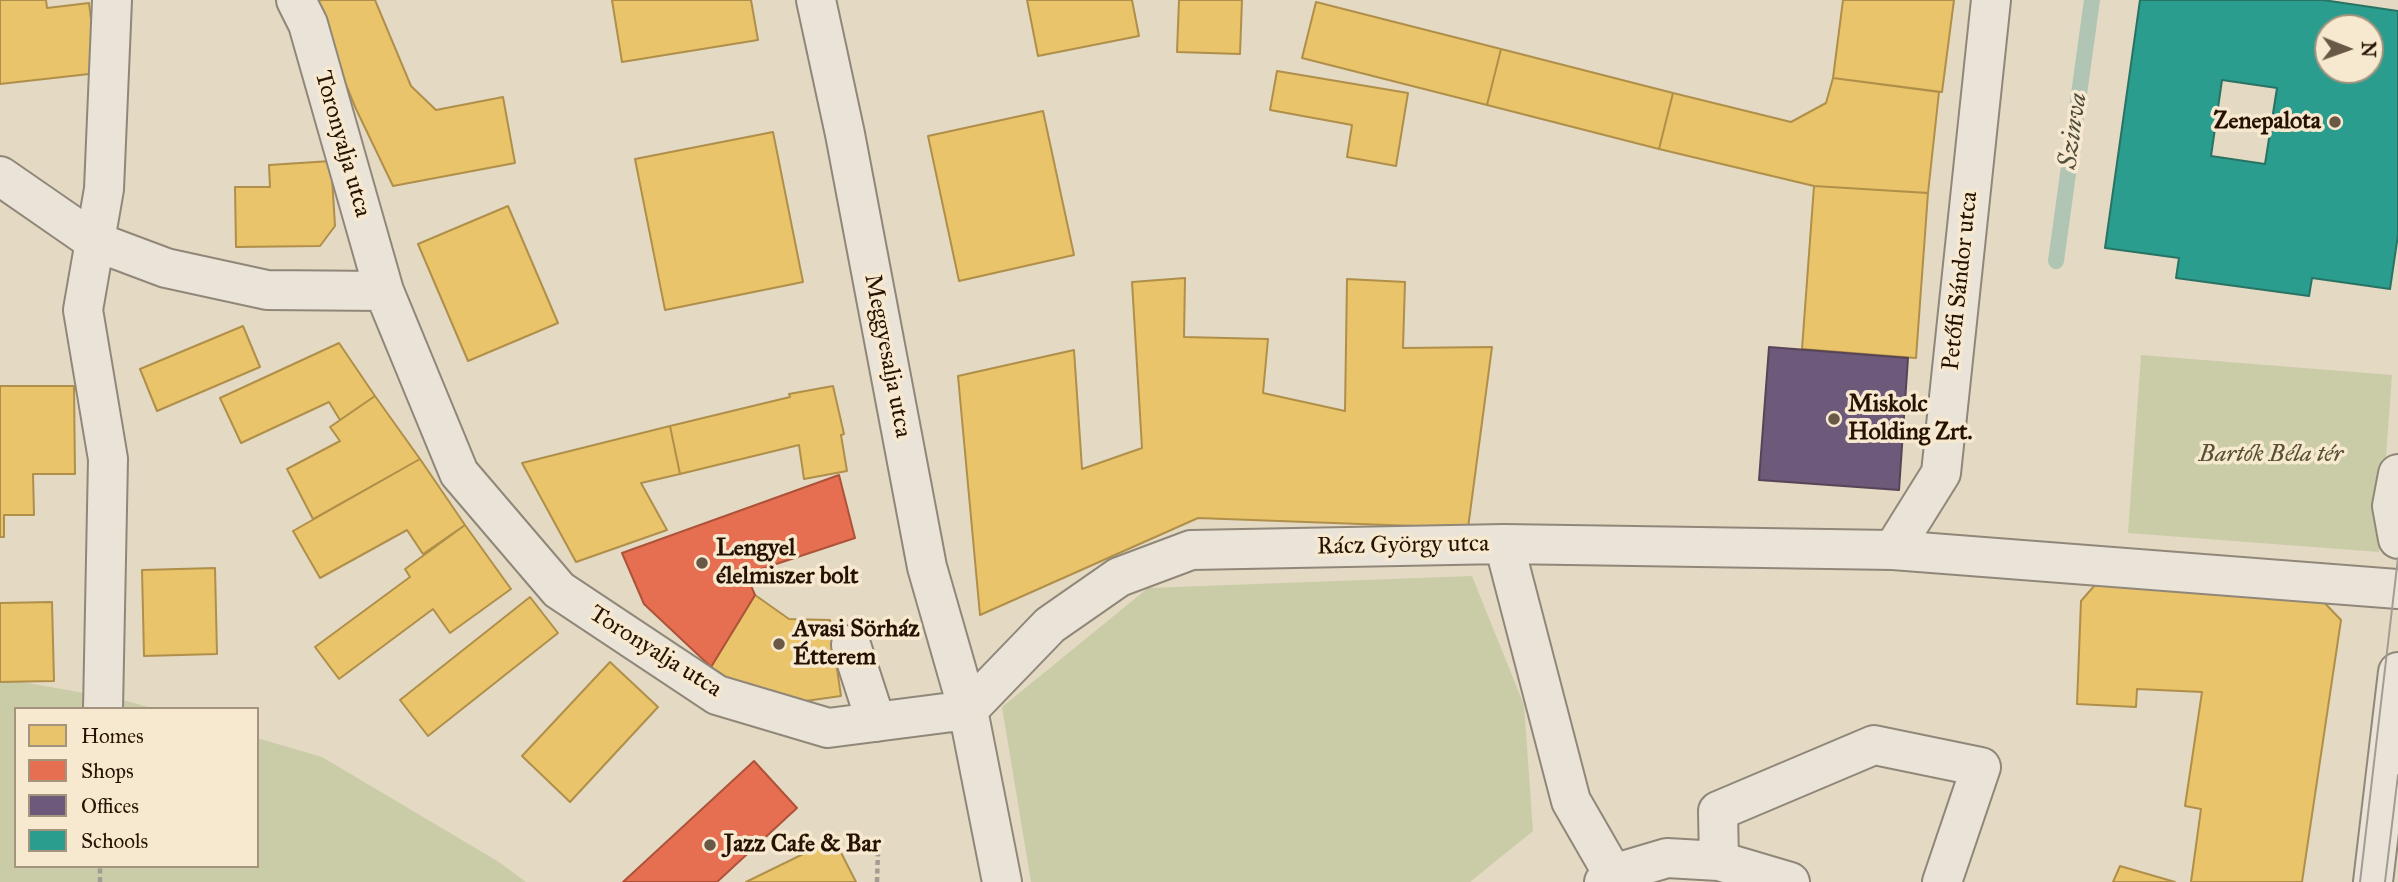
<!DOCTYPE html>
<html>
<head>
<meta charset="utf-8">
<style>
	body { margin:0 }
	#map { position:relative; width:2398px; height:882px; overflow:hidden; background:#e4d9c3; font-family:"IM FELL Great Primer",serif }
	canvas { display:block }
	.legend { position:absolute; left:14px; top:707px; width:245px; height:161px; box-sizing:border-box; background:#f7e9cf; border:2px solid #a4937d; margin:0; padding:9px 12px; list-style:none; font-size:21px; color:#271201 }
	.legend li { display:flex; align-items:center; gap:14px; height:35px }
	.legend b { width:35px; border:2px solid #a4937d }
	.north { position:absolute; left:2314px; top:14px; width:70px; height:70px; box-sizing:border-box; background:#f7e9cf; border:2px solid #a4937d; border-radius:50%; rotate:91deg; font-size:19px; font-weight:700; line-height:28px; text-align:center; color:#271201 }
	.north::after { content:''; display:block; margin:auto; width:24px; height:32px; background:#695845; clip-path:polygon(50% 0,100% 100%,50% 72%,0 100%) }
</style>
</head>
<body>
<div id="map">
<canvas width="2398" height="882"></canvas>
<ul class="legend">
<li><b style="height:19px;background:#e9c46a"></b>Homes</li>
<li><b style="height:19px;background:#e76f51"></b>Shops</li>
<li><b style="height:19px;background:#6d597a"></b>Offices</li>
<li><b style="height:19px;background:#2a9d8f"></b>Schools</li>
</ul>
<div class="north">N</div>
</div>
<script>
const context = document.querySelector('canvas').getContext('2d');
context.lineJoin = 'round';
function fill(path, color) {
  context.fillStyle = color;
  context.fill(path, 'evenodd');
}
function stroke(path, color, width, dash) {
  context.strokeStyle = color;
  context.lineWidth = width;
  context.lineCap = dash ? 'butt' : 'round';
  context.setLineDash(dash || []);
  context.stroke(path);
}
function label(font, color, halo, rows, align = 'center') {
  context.font = font + ' "IM FELL Great Primer",serif';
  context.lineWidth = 7;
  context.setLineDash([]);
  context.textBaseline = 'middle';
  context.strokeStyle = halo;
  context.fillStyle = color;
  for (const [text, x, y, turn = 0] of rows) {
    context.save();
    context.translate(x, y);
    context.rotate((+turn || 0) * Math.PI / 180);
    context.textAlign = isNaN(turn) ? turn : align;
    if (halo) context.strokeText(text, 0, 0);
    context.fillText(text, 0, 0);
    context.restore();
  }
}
fill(new Path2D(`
	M2141,355L2392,375L2379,552L2128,533Z
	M1472,576L1524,705L1533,831L1470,882H1031L1002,707L1148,588Z
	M0,678L123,700L155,709H16V866H257V738L322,757L499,862L526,882H0Z`), '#cacca8');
const homes = new Path2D(`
	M0,0H46L47,8L89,3L98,73L0,84Z
	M311,0H375L411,86L436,110L503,97L515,163L393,186L356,109Z
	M612,0H751L758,40L622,62Z
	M1027,0H1132L1139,36L1038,56Z
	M1179,0H1242L1240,54L1177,52Z
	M1843,0H1954L1942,92L1833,78Z
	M1316,2L1501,49L1487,105L1302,58Z
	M1501,49L1673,93L1659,149L1487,105Z
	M1277,71L1408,93L1396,166L1347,157L1352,125L1270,110Z
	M1833,78L1939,92L1928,193L1814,186L1659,149L1673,93L1791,122L1826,103Z
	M1043,111L1074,255L959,281L928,136Z
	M773,132L803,282L665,310L635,159Z
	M331,161L335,226L320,246L236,247L235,187H270L269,165Z
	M1814,186L1928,193L1916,358L1802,349Z
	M508,206L558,323L468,361L418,244Z
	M1185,278L1184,337L1268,339L1263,393L1345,411L1347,279L1405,282L1403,348L1492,347L1468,528L1198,518L980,615L958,376L1074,350L1082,469L1142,448L1132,282Z
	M243,326L260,367L157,411L140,369Z
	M339,343L375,396L340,420L329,402L241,443L220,398Z
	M0,386H74L75,474H33L34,515H4V537H0Z
	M833,386L844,434L841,435L847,471L804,479L799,445L680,474L670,426L790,397L789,394Z
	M375,396L420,459L313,519L287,469L340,441L330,427Z
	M670,426L680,474L641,483L667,530L576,562L522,463Z
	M420,459L465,525L423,554L407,530L320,578L293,531Z
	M465,525L511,589L450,633L433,609L339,679L315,647L410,577L405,569Z
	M215,568L217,654L144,656L142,570Z
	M2095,585L2317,595L2341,620L2302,882H2191L2201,809L2185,806L2202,692L2137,689L2136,707L2077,704L2081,601Z
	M755,595L789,619L830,620L841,696L770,706L711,667Z
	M530,597L558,633L428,736L400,700Z
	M52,602L54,681L0,682V603Z
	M610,662L658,707L570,802L522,756Z
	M834,839L856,882H746Z
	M2120,866L2175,882H2113Z`);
fill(homes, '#e9c46a');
stroke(homes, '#af8f4a', 2);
const shops = new Path2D(`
	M839,475L855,538L746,574L755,595L711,667L644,604L622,553Z
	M754,761L797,808L717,882H623Z`);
fill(shops, '#e76f51');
stroke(shops, '#ad5339', 2);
const offices = new Path2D(`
	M1769,347L1908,358L1899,490L1759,480Z`);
fill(offices, '#6d597a');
stroke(offices, '#584456', 2);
const schools = new Path2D(`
	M2140,0H2323L2398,11V235L2390,289L2312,278L2309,296L2176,278L2179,258L2105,248ZM2328,28H2370V70H2328ZM2222,80L2277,88L2265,164L2211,156Z`);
fill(schools, '#2a9d8f');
stroke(schools, '#297364', 2);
stroke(new Path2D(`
	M2056,261L2092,0`), '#b1c5b4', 16);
const minor = new Path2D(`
	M296,0L308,24L384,291L459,473L559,590L717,695L828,728L968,710
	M816,0L845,134L927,567L968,710L1002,882
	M0,176L94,241L166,268L267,290L384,291
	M2398,474L2392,506L2398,539
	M1504,544L1571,801L1613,874L1604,882
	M1893,550L1941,473L1991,0
	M851,645L876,722
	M103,709L108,459L83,310L104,189L112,0
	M968,710L1050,625L1119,577L1191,550L1504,544L1893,550L2398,589
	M1719,861L1718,811L1874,745L1981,767L1942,882
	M1613,874L1667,858L1719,861L1790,882
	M2373,882L2398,672`);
stroke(minor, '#908779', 42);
stroke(new Path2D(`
	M100,882V866
	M877,882L878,851`), '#a39c93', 4.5, [5, 3.5]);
stroke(minor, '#e9e3d8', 38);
stroke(new Path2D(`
	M2360,882L2398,558
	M2385,882L2398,775`), '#a39c93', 2);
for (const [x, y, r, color] of [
	[2335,122,7,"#695845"],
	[1834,419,7,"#695845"],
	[702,563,7,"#695845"],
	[779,644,7,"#695845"],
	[710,845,7,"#695845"]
]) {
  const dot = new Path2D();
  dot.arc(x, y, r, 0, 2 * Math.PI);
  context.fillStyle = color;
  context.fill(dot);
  stroke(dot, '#f7e9cf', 2.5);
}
label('bold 24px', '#271201', '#f7e9cf', [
	["Zenepalota",2321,122,"right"],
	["Miskolc",1848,405],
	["Holding Zrt.",1848,433],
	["Lengyel",716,549],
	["élelmiszer bolt",716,577],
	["Avasi Sörház",793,630],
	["Étterem",793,658],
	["Jazz Cafe & Bar",724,845]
], 'left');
label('24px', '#271201', '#f7e9cf', [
	["Toronyalja utca",342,144,74],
	["Petőfi Sándor utca",1961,281,-84],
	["Meggyesalja utca",887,356,79],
	["Rácz György utca",1403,546,-1],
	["Toronyalja utca",655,652,32]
]);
label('italic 24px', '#585034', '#f7e9cf', [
	["Bartók Béla tér",2271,455]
]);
label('italic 26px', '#504e3d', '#f7e9cf', [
	["Szinva",2074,131,-82]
]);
</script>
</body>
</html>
